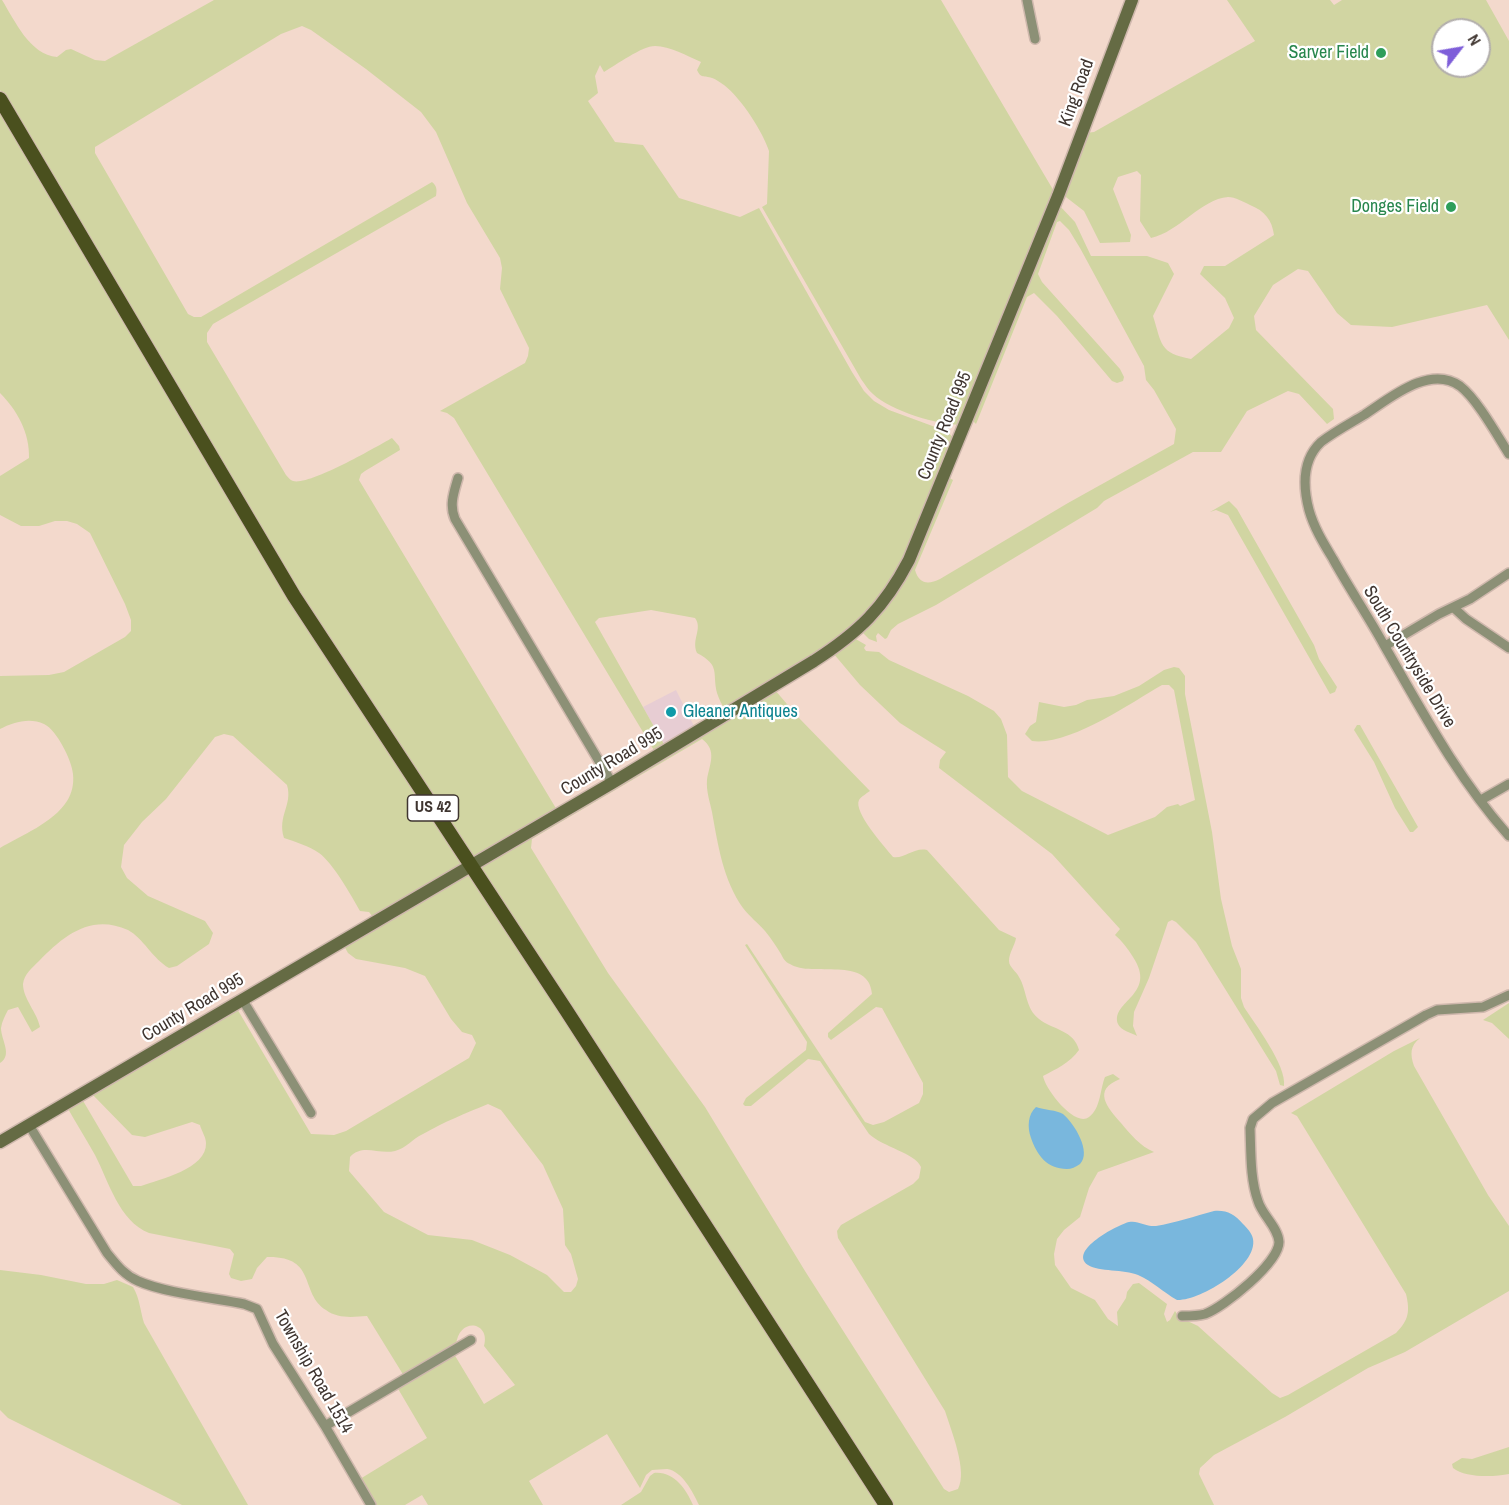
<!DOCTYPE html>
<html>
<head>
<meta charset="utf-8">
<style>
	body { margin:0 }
	#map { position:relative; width:1509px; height:1505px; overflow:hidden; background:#f3d9cc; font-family:"Archivo Narrow",sans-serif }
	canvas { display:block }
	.north { position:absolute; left:1431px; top:18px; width:60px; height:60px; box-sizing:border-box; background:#fff; border:2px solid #b2aeac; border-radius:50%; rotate:59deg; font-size:16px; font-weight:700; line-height:24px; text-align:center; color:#3f3530 }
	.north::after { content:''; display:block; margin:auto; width:21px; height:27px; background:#7e5ed9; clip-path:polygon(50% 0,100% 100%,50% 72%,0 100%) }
</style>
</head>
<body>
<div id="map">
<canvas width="1509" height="1505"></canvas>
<div class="north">N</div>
</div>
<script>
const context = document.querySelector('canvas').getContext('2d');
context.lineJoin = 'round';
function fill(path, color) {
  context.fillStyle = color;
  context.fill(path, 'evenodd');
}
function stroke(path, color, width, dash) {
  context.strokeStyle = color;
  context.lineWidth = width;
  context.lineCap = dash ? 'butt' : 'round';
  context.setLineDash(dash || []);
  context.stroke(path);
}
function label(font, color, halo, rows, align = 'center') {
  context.font = font + ' "Archivo Narrow",sans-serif';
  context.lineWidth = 4.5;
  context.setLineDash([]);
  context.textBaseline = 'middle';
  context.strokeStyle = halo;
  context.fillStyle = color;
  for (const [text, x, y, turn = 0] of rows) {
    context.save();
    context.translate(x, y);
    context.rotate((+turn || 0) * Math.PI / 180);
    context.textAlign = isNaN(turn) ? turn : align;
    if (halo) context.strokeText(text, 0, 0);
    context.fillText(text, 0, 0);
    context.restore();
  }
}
fill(new Path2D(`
	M676,690L695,728L665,746L643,707Z`), '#e7cdd3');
fill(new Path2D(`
	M0,0H2C15,21 30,55 57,57L66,50L71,49L95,60L105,61L214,0H941L1055,193L962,425C938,425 891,411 873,394C868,390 865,384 861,379L762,207L767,204L769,151C763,132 741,98 724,85C721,83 716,79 712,78C704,75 701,79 697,70L701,62C687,56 670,46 655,46C642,46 616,65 604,72L600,65L595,76L598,93L588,101L615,142L643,145L679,198L740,217L759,208L852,372L864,391L874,401L889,410L946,431L955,439L907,556L883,598L840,639L725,710C722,705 719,699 717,693C712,672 721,666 697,653C691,639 703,629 695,618L651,610L599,618L595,622L665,746L655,752L454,418L447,413L440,411L525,363L528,356L529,348L500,289L502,268L500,258L467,203L436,132L421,112L366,69L311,30L302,26L281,34L95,147V153L188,314L194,317H201L432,182C437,186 437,190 436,196L213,324L207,333V342L286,475C288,477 290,480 293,481C309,486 376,447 392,438L399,446L400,450L365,471L361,474L359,480L557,810L473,860L311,614L0,90Z
	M1227,0H1330L1334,5L1342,0H1486L1509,41V340L1487,305L1392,327L1351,325L1337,313L1308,271L1298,269L1273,285L1254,316L1256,330L1333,409L1334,419L1327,424L1299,394L1288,391L1247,411L1221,452H1193L1104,501L1097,508L936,605L898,624L891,630L887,638L885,639L878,633L876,636L877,642L869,639L861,631L880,613L948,477L953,480L915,570C919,584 928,585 940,579L1068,503L1174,444L1176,429L1154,390L1146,380L1144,366L1080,248L1069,230L1060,221L1057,222L1038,274L1042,282L1120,369L1124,377L1123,381L1117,383L1112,381L1057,316L1034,293L1027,297L976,424L972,420L1058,204L1075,222L1091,256H1147L1168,263L1174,274L1153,316C1162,344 1159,353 1191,359L1229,328L1234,318L1225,298L1200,274L1204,266H1225L1274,235C1272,220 1265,211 1250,205C1244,202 1235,197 1228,197C1201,199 1179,232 1151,238L1140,221L1141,175L1137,171L1118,177L1113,189L1131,235L1130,242L1100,243L1084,211L1062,194L1085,133L1094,132L1255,41ZM1443,30H1479V66H1443Z
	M0,106L466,864L373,917L369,912L360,911C351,895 333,863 319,853C309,846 296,842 284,838C277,816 293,805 287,785L233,736L224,734L215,737L166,799L142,822L124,845L121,867L127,878L148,896L205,921L213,933L209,944L177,966L169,968C153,959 143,938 128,930C91,913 63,936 39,961C32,968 24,974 23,984C23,999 37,1012 40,1027L32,1032L18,1007L8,1010C5,1016 2,1021 1,1028C1,1040 13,1055 0,1063V848C22,835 53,823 67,801C72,793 74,784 73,774C72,761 57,730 44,724C30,717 13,722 0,729V676L49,675L64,672L125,637L131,631V620L125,604L90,533L77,524L67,521H55L39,526H21L0,515V476L29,458C30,433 17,410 0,393Z
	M1229,501L1237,509L1314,645L1319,659L1337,687L1335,692L1330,694L1228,515L1216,510L1210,512Z
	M854,638L866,645L864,648L866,651L879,652L889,660L968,696L994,711L1001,719L1007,735L1008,777L1022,791L1108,835L1155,817L1167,807L1178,804L1180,806L1195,800L1174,690L1169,685H1162C1129,704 1069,746 1032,741L1025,734L1030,726L1036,722L1039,702L1064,707L1076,705L1087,700L1114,696L1139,686L1164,670L1174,667L1179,668L1185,676V694L1212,832L1221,899L1232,946L1241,969V998L1244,1007C1255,1024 1287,1066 1284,1086L1280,1085L1276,1071L1196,942L1176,922L1172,920L1168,922L1149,978L1134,1012L1133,1026L1137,1036C1132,1033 1120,1030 1118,1024C1110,1001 1158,995 1133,957C1128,949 1122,941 1115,935L1120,929L1052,854L939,768L940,760L946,752L900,723L860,685L833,653Z
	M775,690L798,717L870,791C867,793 861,797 859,800C853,812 885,847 893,857C905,859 914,847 927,850L999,930L1016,938C1015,945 1009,953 1009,961C1009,967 1016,971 1019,977C1027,990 1025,1008 1039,1019C1053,1030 1074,1030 1079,1050C1070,1063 1056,1069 1043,1076C1045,1089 1075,1128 1089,1117C1101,1108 1100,1089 1105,1077L1113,1074L1120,1079C1092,1090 1107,1107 1121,1123C1131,1135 1140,1146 1154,1152L1098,1172L1089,1188L1080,1217L1064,1230L1057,1239L1054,1254L1055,1265L1071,1288L1095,1300L1108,1319L1118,1326L1117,1312L1126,1298L1127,1292L1133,1284L1139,1283L1167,1304L1164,1314L1167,1322L1170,1320L1175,1311L1179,1317L1198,1326L1272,1393L1280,1398L1288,1395L1396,1333C1409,1320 1410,1311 1406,1294L1297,1116L1291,1113L1394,1051L1420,1038C1410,1046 1410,1054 1414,1066L1488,1195L1509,1226V1291L1405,1352L1368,1368L1285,1417L1214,1455L1200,1468L1199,1474L1214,1505H888L477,867ZM702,739C718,751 709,765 707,780C706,791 710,802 712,812C718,845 723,880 743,908C750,917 758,923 765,931C771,938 776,946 781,954C783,958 785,962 790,964C812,978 869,955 872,994L828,1033V1037L831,1040L876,1007L882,1008L923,1083V1094L919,1103L884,1122L873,1125L865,1122L747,944L745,945L807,1042L806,1050L746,1098L743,1104L745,1106H751L808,1059L820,1061L869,1134C883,1147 915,1153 921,1167L919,1178L913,1184L841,1225L837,1231L838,1238L945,1411C951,1430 968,1471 958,1489L949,1492L944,1489L805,1271L705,1107L608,973L531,848L532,839Z
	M1357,725H1360L1418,827L1413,832H1410L1395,808L1374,762L1354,730Z
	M471,870L884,1505H699C693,1492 682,1471 667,1469C662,1469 656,1470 652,1470L646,1475L640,1488L607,1434L529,1481L543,1505H428L422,1495L405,1505H374L360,1479L427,1438L397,1387L454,1354L484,1404L515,1385L484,1346C491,1322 459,1316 456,1345L404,1376L367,1316C353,1317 338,1319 326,1310C299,1293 318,1256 267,1257L257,1268L252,1279L241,1281L231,1278L229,1274L234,1254L230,1249L149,1233C119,1221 109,1182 95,1155C86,1139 76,1123 67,1107L82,1099L133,1186H141C160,1179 207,1169 206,1143C206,1137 201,1130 200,1125L192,1122L145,1137L132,1135L91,1093L236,1007L311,1134L334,1135L346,1131L469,1058L476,1043L472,1035L462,1032L451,1019L425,976L405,968L356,959L348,953L343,944ZM488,1104L501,1110L543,1165L563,1209L565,1245L571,1254L578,1279L576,1286L571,1292H564L547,1275L510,1255L472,1240L428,1235L384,1212L349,1171L350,1157C363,1143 378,1155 395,1151C407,1148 412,1139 423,1134C444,1122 466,1113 488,1104Z
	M1509,1003V1039L1492,1023L1483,1020Z
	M0,1270L41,1275L86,1284H104L117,1280L133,1287C140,1299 140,1310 144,1323L248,1505H182L8,1418L0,1410Z
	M1509,1447V1474C1494,1477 1465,1478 1453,1468L1452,1464L1462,1458L1472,1459Z
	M654,1473C674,1471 686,1489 693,1505H621L641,1492L650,1476Z`), '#d1d5a2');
fill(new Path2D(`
	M1036,1107C1044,1110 1057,1110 1063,1114C1074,1123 1092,1152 1080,1164C1076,1167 1071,1169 1067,1169C1047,1169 1037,1155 1031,1138C1027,1127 1028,1114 1036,1107Z
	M1214,1211C1227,1210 1234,1214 1243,1224C1247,1228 1252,1233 1253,1239C1258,1266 1200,1301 1177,1300C1163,1292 1152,1281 1138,1275C1124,1269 1099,1272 1088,1265C1068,1251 1117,1225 1129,1222C1138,1220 1146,1227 1156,1226C1175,1223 1195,1216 1214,1211Z`), '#79b7dd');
const street = new Path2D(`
	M1027,0L1035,39
	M1509,454C1497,435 1477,399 1460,386C1429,364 1389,399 1364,415C1349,424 1334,432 1321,442C1302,460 1303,487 1309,510C1314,528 1324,544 1333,559C1349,588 1368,616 1384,645C1422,711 1458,779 1509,836
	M458,478C454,492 449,505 455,519L612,783
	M1454,608L1466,619L1509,648
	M1385,646L1439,614L1470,599L1509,573
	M1481,800L1509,784
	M242,999L311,1113
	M29,1125L107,1253C116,1264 124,1275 138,1281C165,1293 214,1298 244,1304L257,1309L273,1344L325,1426L371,1505
	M1182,1316C1190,1316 1198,1316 1205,1314C1224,1307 1279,1263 1279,1242C1278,1227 1262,1215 1258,1201C1250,1179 1251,1151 1250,1128L1253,1119L1272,1103L1426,1015L1437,1010L1483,1007L1509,995
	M325,1426L471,1340`);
const secondary = new Path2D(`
	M0,1142L612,783L814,661C859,632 884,608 909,560L1058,196L1132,0`);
const primary = new Path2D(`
	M0,99L294,596L566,1010L886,1505`);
stroke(street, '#cfb8ad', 12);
stroke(secondary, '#cfb8ad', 15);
stroke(primary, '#cfb8ad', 16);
stroke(street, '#8c9076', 9);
stroke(secondary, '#656b44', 12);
stroke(primary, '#4a501e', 14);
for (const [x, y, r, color] of [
	[1381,53,6,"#2e9e5b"],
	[1451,207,6,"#2e9e5b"],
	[671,712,6,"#0f9aa8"]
]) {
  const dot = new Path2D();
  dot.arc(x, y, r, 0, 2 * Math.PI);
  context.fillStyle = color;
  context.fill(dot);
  stroke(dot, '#fff', 2);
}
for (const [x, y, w] of [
	[433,808,51]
]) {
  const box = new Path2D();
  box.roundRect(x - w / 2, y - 13, w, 26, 4.5);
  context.fillStyle = '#fff';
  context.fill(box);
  stroke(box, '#3f3530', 1.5);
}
label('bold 16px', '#3f3530', null, [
	["US 42",433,808]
]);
label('18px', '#27864d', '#fff', [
	["Sarver Field",1369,53],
	["Donges Field",1439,207]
], 'right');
label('18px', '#3f3530', '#fff', [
	["King Road",1077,93,-70],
	["County Road 995",945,426,-68],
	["South Countryside Drive",1409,657,59],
	["County Road 995",612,762,-31],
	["County Road 995",193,1008,-31],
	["Township Road 1514",313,1372,60]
]);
label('18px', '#0d838f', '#fff', [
	["Gleaner Antiques",683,712]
], 'left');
</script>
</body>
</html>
